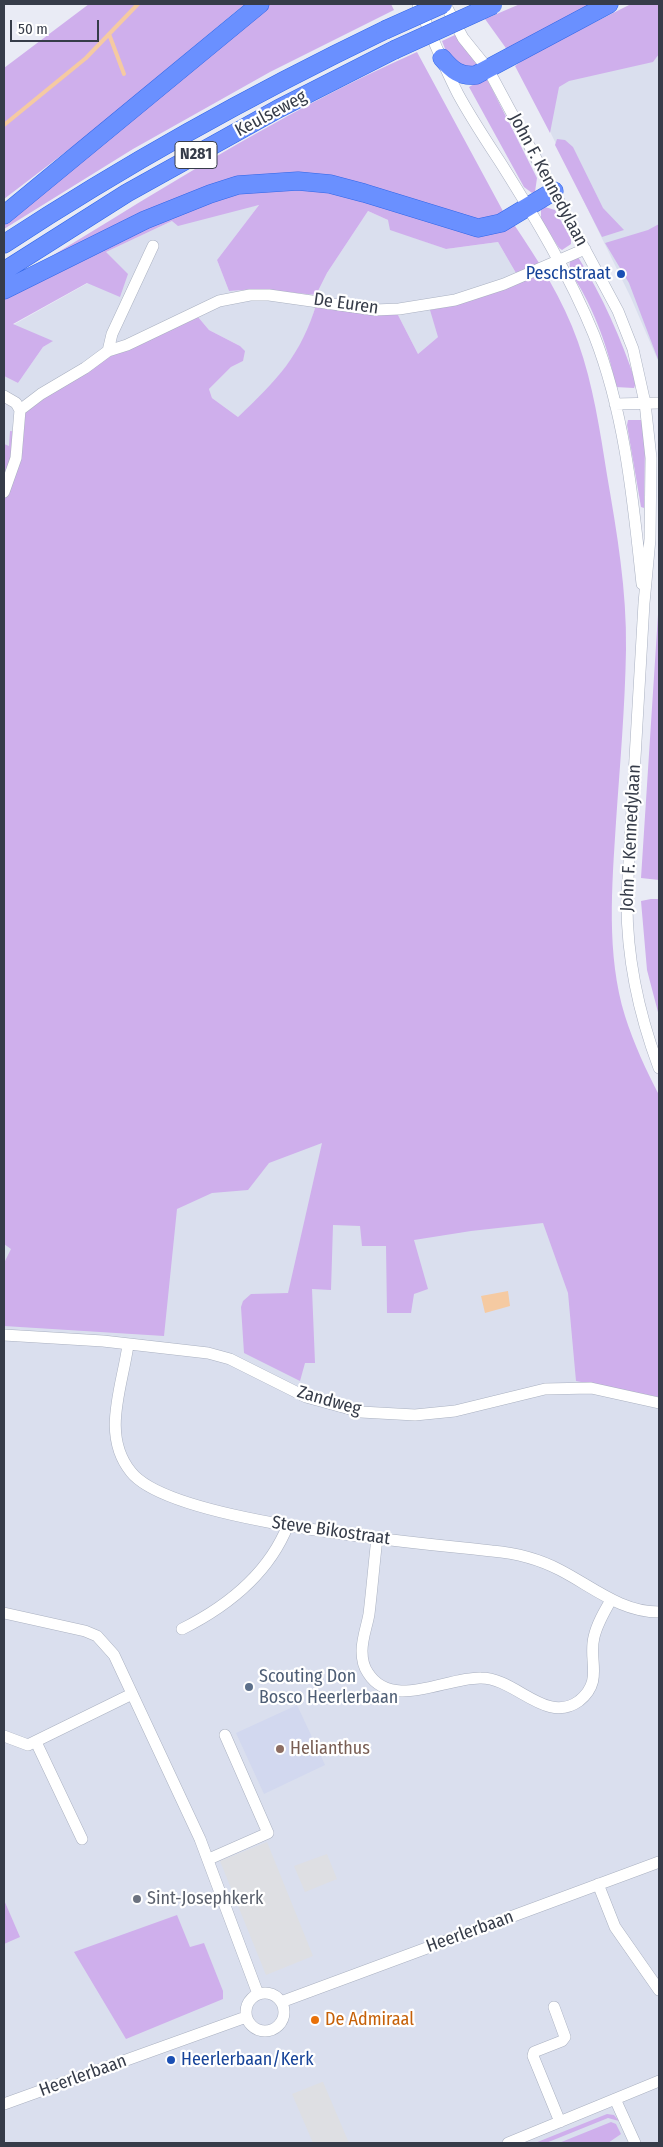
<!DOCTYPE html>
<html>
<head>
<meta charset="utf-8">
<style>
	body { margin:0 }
	#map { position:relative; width:663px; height:2147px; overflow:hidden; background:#e9ebf5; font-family:"Fira Sans Condensed",sans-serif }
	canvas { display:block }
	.frame { position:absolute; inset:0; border:5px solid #363c49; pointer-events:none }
	.scale { position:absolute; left:10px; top:20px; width:89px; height:22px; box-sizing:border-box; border:2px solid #363c49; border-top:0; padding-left:6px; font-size:15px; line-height:18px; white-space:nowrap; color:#363c49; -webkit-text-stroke:4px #fff; paint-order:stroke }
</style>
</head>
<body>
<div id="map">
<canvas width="663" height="2147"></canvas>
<div class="frame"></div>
<div class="scale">50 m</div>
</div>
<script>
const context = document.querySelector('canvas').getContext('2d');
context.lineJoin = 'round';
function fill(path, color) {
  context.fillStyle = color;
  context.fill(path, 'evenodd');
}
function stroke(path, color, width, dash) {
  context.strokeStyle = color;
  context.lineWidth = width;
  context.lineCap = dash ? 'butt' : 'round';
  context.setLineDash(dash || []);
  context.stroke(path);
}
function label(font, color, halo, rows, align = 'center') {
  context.font = font + ' "Fira Sans Condensed",sans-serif';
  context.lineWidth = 4.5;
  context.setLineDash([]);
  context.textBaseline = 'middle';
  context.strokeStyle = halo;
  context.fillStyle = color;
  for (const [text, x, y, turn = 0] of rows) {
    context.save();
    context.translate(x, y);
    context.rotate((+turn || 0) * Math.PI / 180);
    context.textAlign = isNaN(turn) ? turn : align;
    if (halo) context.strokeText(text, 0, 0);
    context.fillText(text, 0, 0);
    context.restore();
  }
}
fill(new Path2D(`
	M659,4V363L631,298L522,74Z
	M259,205L217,260L229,291L257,289L316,295L327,273L368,211L388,220L415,238L446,249L498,242L520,280L438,337L418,354L398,315L317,302L308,331L293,358L264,394L238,417L212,398L209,389L231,367L243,361L240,346L209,330L193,311L9,446L4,467V376L18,383L43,347L52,341L13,325L88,283L106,252L172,221Z
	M337,1137L659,1230V2143H4V1239L175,1193Z`), '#dadfee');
fill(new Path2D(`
	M297,1705L325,1765L264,1794L236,1733Z`), '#d2d8ef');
fill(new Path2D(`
	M89,4H245L84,138L4,199V68Z
	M266,4H391L394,10L270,72L133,149L4,229V219Z
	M520,4H594L508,51L485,19Z
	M631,4H659V54L653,62L569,81L559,87L550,133L515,66L528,56Z
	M457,34L481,66L472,70L449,59L442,41Z
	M417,52L504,213L480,220L416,202L364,184L330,176L262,177L16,278C148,198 276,114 417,52Z
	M486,77L537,178L535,192L532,193L524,187L469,87Z
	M557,139L565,140L573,147L603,208L624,230L602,237L555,145Z
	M270,188L338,192L460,229L513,223C538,260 563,299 578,342C593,384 600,431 607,475C617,533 627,591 626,650C625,707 620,765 616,822C612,886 606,954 625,1016C634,1044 646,1070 659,1095V1397L576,1381L568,1293L543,1223L471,1231L414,1240L428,1289L414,1294L411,1313H387L386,1246H362L360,1226L333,1225L331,1290L312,1289L315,1363H305L300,1381L244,1353L241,1307L243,1301L251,1294L288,1293L322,1143L269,1163L248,1190L212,1193L177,1209L164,1336L4,1326V1263L11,1249L4,1244V444L9,446L10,431L22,432L24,414L41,398L137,340L193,311L209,330L240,346L245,351L243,361L231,367L209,389L212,398L238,417C277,380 301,356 317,302L398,311V315L418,354L438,337L430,310L457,305L520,280L498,242L446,249L390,230L388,220L368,211L327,273L316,295L257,289L229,291L217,260L259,205L178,226L172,221L106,252L128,274L120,297L87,283L13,324L53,341L43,347L18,383L4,376V297C89,255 175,202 270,188Z
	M545,207L555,210L571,239V244L562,250L559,248L541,220V210Z
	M659,224V362L629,283L605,243L648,230Z
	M578,257C603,297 621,338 636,383L634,388L615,387C612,358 596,316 582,291C577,281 566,269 571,259Z
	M628,420H642L645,447L644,508L641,507L627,425Z
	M659,599V880L641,878Z
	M651,899H659V1016L647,970L641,901Z
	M4,1900L20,1937L4,1944Z
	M177,1915L190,1947L204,1943L223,1991V1999L126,2039L74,1952Z
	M607,2114L614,2115L619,2121L608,2118L546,2143H535Z
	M611,2122L616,2124L621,2134L608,2143H559Z`), '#cfafec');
fill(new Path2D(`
	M267,1842L313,1956L266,1975L220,1861Z
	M327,1854L337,1879L305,1892L294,1866Z
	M322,2082H323L349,2143H313L292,2094Z`), '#dedfe3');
fill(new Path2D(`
	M508,1291L510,1306L485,1313L481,1296Z`), '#f5caa2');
stroke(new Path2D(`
	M109,34L124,74
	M4,125L86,58L138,4`), '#f5caa2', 4);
const minor = new Path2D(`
	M418,4C431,34 443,65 458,94C471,118 487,142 502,165C536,219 570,276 594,335C625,414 633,500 642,584
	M445,4L463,38L488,69L618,311L633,349L645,403L651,458L650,539L644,603L627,896C626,957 638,1012 659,1068
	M108,351L112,334L153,246
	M4,396L16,403L20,410
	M615,404L659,403
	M20,410L41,394L85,368L108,351L127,345L219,301L250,295H269L375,310L399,309L455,300L504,284L585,249
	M4,492L16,458L20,410
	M4,1335L103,1341L208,1353L230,1359L306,1397L361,1412L415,1415L455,1411L545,1389L591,1388L659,1403
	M128,1345C122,1388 101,1435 131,1472C171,1523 422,1543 492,1551C515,1553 539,1559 560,1570C593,1587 621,1612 659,1612
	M377,1538C374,1564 372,1589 369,1614C367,1626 362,1638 362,1651C362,1659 363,1666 368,1673C392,1711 446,1677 481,1678C516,1678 546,1725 579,1701C604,1681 588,1661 594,1637C597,1624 604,1612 611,1600
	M4,1613L85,1631L97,1636L114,1655L200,1839L258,1994
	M182,1629C228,1606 269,1573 288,1525
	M4,1736L28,1745L132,1694
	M36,1742L82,1839
	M209,1859L268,1833L225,1735
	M598,1884L615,1927L659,1990
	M246 2012a19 19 0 1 1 38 0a19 19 0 1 1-38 0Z
	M281,2002L659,1862
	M554,2007L565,2037L562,2041L534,2052L533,2056L560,2122
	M615,2099L635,2143
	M4,2104L246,2017
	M508,2143L659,2081`);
const highway = new Path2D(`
	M442,58C452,70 460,77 476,75L609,4
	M4,215L260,4
	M4,244C126,164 254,93 385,30
	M4,271L127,193L278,109L394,50
	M4,290L145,220L210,194L238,185L298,181L330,184L364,193L478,228L501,223L554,191`);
stroke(minor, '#aab1c1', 12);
stroke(highway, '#3166e7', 19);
stroke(minor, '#fff', 11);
stroke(highway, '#6a90ff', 18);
const highwayBridge = new Path2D(`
	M385,30L443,4
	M394,50L493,5`);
stroke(highwayBridge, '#3166e7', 19, []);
stroke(highwayBridge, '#6a90ff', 18);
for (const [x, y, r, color] of [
	[621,274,5,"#1a4fb4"],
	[249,1687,5,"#5c6f8a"],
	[280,1749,5,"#8d6e63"],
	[137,1899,5,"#6b7280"],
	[315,2020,5,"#e8710a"],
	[171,2060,5,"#1a4fb4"]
]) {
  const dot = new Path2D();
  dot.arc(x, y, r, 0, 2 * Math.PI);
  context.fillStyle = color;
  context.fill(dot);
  stroke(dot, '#fff', 2);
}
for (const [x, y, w] of [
	[196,155,42]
]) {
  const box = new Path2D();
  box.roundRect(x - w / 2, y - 13.5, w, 27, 4);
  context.fillStyle = '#fff';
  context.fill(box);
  stroke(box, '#363c49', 1);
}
label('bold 16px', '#363c49', null, [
	["N281",196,155]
]);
label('18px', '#363c49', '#fff', [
	["Keulseweg",271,114,-28],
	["John F. Kennedylaan",548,180,62],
	["De Euren",346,304,8],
	["John F. Kennedylaan",631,838,-87],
	["Zandweg",329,1401,16],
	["Steve Bikostraat",331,1531,8],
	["Heerlerbaan",470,1932,-20],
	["Heerlerbaan",83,2076,-20]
]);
label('18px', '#164399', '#fff', [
	["Peschstraat",611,274],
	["Heerlerbaan/Kerk",181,2060,"left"]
], 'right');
label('18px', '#4e5e75', '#fff', [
	["Scouting Don",259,1677],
	["Bosco Heerlerbaan",259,1698]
], 'left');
label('18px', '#785e54', '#fff', [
	["Helianthus",290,1749]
], 'left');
label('18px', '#5b616d', '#fff', [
	["Sint-Josephkerk",147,1899]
], 'left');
label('18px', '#c56008', '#fff', [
	["De Admiraal",325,2020]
], 'left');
</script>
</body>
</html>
